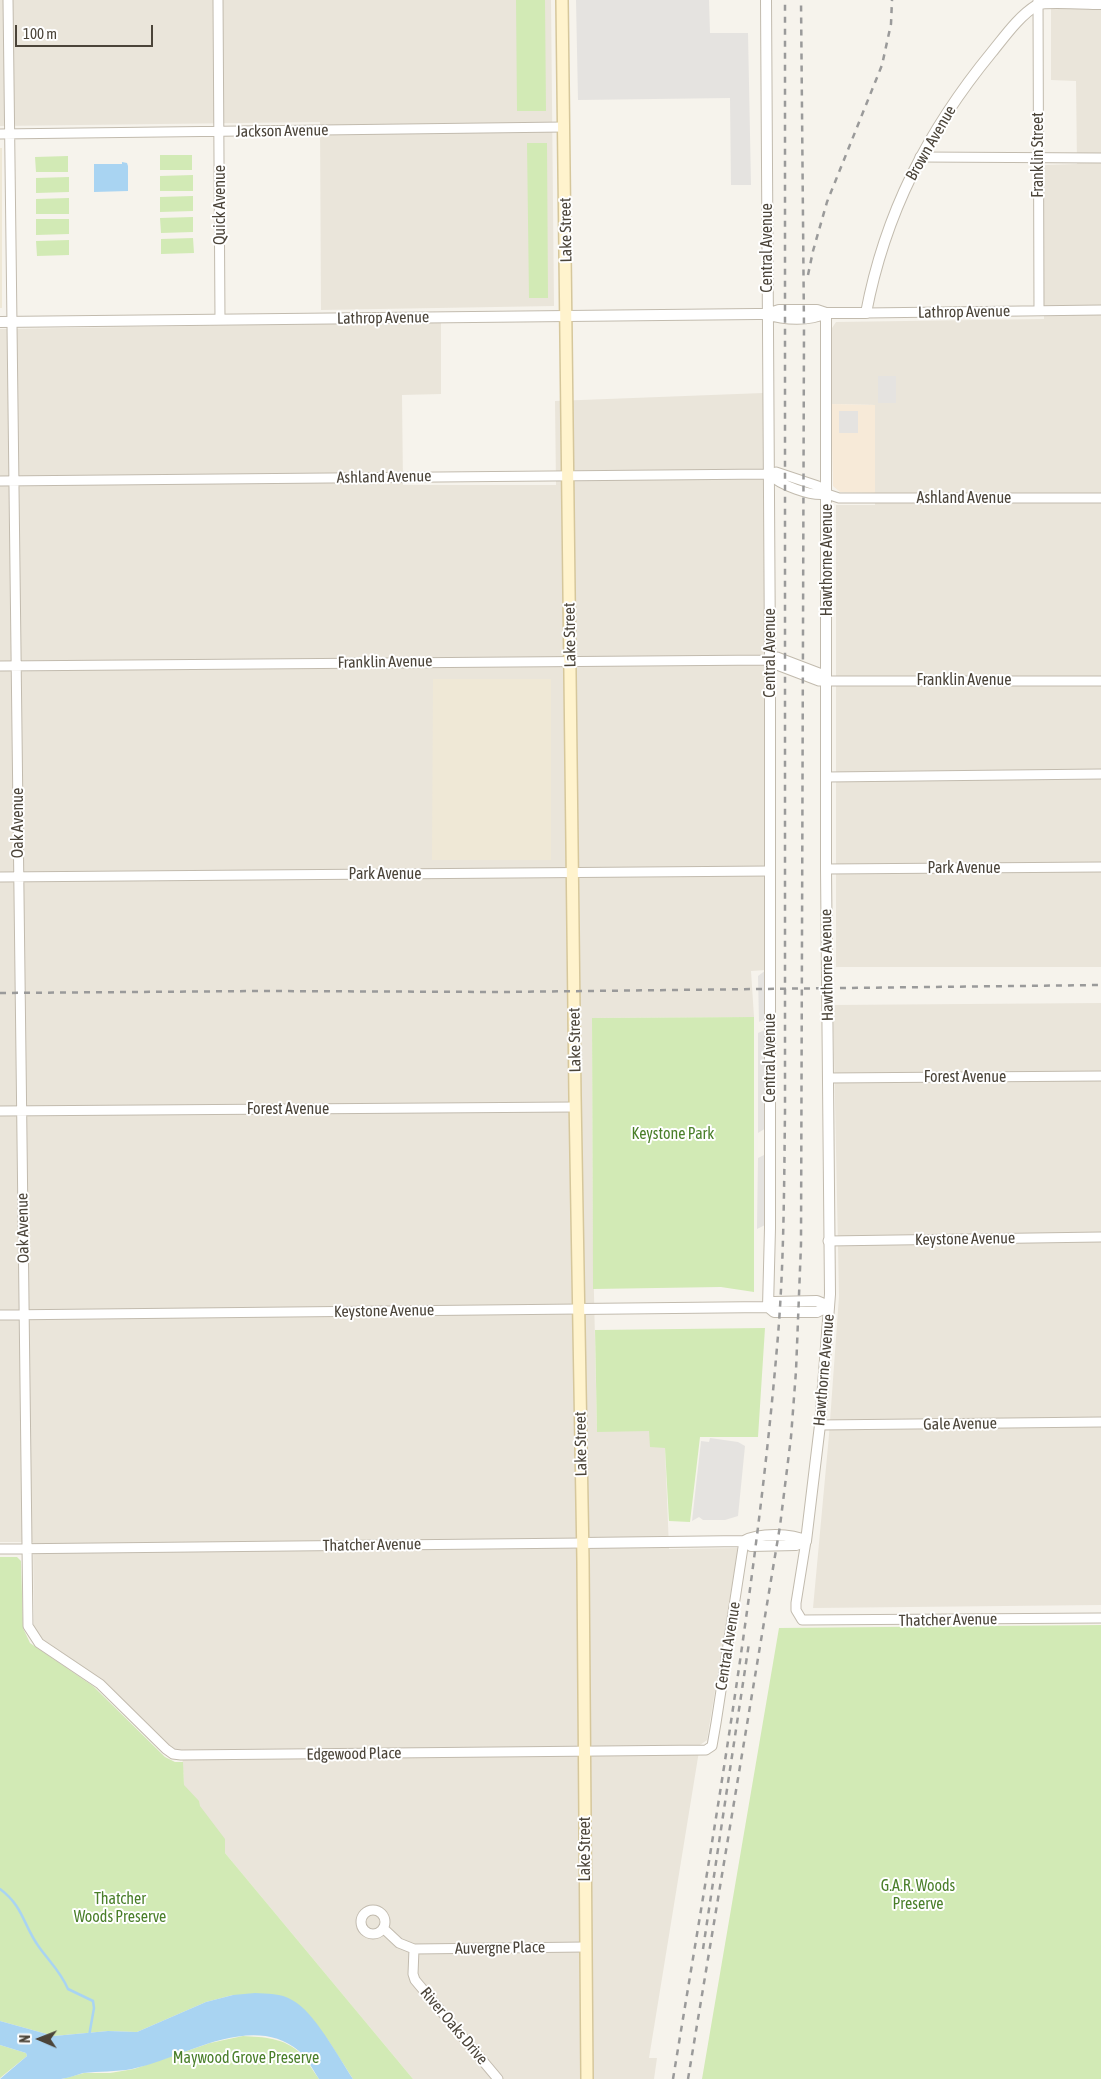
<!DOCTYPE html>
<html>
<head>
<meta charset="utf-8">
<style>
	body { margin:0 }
	#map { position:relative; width:1101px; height:2079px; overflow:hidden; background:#f6f3ec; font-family:"Asap Condensed",sans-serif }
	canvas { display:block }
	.north { position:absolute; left:15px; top:2014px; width:50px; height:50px; -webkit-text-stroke:4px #fff; paint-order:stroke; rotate:271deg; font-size:14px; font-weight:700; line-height:20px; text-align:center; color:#4b4439 }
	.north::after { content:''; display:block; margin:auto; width:18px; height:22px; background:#4b4439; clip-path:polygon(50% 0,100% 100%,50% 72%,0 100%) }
	.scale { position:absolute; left:15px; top:25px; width:138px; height:22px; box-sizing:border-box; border:2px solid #4b4439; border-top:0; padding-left:6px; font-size:15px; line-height:18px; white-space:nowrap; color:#4b4439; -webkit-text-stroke:4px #fff; paint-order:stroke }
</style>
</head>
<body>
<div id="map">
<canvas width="1101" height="2079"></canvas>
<div class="north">N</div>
<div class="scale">100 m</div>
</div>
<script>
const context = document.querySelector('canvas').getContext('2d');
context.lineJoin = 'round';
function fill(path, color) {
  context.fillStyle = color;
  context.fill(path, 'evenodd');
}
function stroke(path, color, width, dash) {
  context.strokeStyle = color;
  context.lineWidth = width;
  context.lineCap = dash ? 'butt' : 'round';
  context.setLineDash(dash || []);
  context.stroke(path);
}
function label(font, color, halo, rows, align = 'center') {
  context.font = font + ' "Asap Condensed",sans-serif';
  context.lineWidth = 4;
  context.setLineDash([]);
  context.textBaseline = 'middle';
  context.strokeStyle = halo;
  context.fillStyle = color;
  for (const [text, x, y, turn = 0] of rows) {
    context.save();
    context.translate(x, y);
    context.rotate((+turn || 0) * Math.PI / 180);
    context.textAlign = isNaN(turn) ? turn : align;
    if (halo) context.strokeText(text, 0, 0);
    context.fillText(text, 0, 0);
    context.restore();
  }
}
fill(new Path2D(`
	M0,0H551L554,306L321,310L320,122L0,126Z
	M1101,0V967H836V505H875V405L831,404L832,328L836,322L1044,319V165L1077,164L1076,81L1051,80V2Z
	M441,322V394L402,395L403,485H556L555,401L763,393L766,970L751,971L754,1017L592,1018L593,1250L597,1431H650L665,1448L669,1549L738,1548L707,1740L700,1745L649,2058H657L654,2079H413L225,1853L184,1786L182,1751L177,1750L169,1745L101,1679L38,1636L34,1626L33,1542H0V329Z
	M1101,1003V1605L813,1608L829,1435L839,1296L833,1005Z`), '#eae5da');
fill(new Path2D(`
	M831,404L875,405V493L840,492L833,486Z`), '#f7ead8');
fill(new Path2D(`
	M0,148H2V308H0Z
	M433,679H551V860H432Z`), '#efe8d6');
fill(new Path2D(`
	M516,0H545L546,111H517Z
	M527,143H547L548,298H529Z
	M160,155H192V170H160Z
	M68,156V172H36L35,157Z
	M193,175V191H160V176Z
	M69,177V192L36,193V178Z
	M193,196V211L160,212V197Z
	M69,198V214H36V199Z
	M193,217V232L161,233L160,218Z
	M36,219H69V234L36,235Z
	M193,238L194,253L161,254V239Z
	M69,240V255L37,256L36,241Z
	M754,1017V1292L721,1287L593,1289L592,1018Z
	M765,1328L758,1437H700L690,1522L669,1521L665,1448L650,1447L649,1431L597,1432L595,1330Z
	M0,1557H17L21,1561L23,1628L30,1643L93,1686L165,1757L175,1762H183L184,1785L199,1801L200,1806L225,1839V1853L413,2079H353L328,2040L307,2013L233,1995L206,2002L137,2032L108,2031L54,2036L0,2021Z
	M1101,1625V2079H702L779,1628Z
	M243,2036C263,2037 285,2038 300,2053C307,2060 313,2071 319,2079H62L84,2073H110L134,2069L210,2043Z
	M0,2045L26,2053L27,2056L0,2078Z`), '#d2eab5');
fill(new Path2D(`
	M576,0H709L710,33H748L751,185H731L730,98L578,100Z
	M878,376H896V403H878Z
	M839,411H858V433H839Z
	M766,970V1018L759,1022L758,976Z
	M767,1029L766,1128L758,1133V1033Z
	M766,1154L765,1225L757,1229L758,1158Z
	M710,1438L738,1442L745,1446L738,1516L725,1520H703L699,1517L692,1521L701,1441L709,1442Z`), '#e5e3e0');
fill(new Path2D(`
	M122,162L127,163L128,166V191L94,192V164H122Z
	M255,1993C267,1994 281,1993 292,2000C314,2011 339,2058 353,2079H319C313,2070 307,2058 299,2051C251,2011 182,2059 132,2069C116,2072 99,2071 83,2073C76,2075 68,2078 61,2079C42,2079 20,2079 0,2079L27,2056L26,2053L0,2045V2021L54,2036L108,2031L137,2032L206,2002L233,1995Z`), '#a9d4f2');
stroke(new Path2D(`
	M0,1889C24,1907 23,1925 39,1947C49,1961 61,1972 68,1989L93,2001L94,2008L89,2036`), '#a9d4f2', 2.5);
const minor = new Path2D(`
	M8,0L28,1626L39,1643L100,1684L166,1749L173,1754L181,1755L706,1750L712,1746L716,1723L744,1541
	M218,0L220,319
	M1038,0L1039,311
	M0,134L564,127
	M920,157L1101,158
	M866,313L1101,310
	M769,474C780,485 811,497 827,494
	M0,481L769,474L776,472L818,486L827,494L839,498H1101
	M770,660L777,665L819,681H1101
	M0,666L770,660L777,657L819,673L827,680
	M827,777L1101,774
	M826,869L1101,867
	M0,877L770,871
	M828,1078L1101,1076
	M0,1111L575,1107
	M828,1241L1101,1237
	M0,1315L579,1309
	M820,1425L1101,1422
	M806,1541L796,1603V1610L802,1620L1101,1618
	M0,1549L583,1543
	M361 1922a12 12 0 1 1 24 0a12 12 0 1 1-24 0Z
	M383,1928L399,1943L414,1949L413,1974L415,1980L498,2079
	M414,1949L585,1947`);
const tertiary = new Path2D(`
	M766,0L770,660V1228L768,1307
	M767,314C784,320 810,321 826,313
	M0,322L757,314H767L779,310H817L826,313H866C885,213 928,130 992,52C1005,36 1019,16 1037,5C1043,1 1090,4 1101,4
	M768,1307L774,1312H817L829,1306
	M579,1309L768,1307L774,1302L817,1301L829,1306
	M744,1541L751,1546L796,1545L806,1541
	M806,1541L820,1425L830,1294L826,869V313
	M583,1543L744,1541C758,1533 792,1533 806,1541`);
const secondary = new Path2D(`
	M562,0L575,1096L583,1561L587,2079`);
stroke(minor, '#c2bbae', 11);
stroke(tertiary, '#c2bbae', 12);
stroke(secondary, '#d6c79b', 14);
stroke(minor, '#fff', 9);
stroke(tertiary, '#fff', 10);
stroke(secondary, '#fff3cd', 11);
stroke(new Path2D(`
	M808,275L813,251L827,202L882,65L891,24L892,0
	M0,993L262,991L501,992L1101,985
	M703,1949L749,1643
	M673,2079C713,1836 756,1593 777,1347C784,1269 784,1191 785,1112V0
	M688,2079L780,1526L791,1437L796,1371L801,1244L804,328L801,0`), '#9a9a9a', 2.5, [6, 6]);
label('16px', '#4b4439', '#fff', [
	["Jackson Avenue",282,131,-1],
	["Brown Avenue",931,143,-60],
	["Franklin Street",1038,155,-90],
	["Quick Avenue",220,205,-90],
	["Lake Street",566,230,-91],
	["Central Avenue",767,248,-90],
	["Lathrop Avenue",964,312,-1],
	["Lathrop Avenue",383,318,-1],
	["Ashland Avenue",384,477,-1],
	["Ashland Avenue",964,498],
	["Hawthorne Avenue",827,560,-90],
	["Lake Street",570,635,-91],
	["Central Avenue",770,653,-90],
	["Franklin Avenue",385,662,-1],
	["Franklin Avenue",964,680],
	["Oak Avenue",18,823,-90],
	["Park Avenue",964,868],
	["Park Avenue",385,874],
	["Hawthorne Avenue",827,965,-91],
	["Lake Street",575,1040,-91],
	["Central Avenue",770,1058,-90],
	["Forest Avenue",965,1077],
	["Forest Avenue",288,1109],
	["Oak Avenue",23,1228,-91],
	["Keystone Avenue",965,1239,-1],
	["Keystone Avenue",384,1311,-1],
	["Hawthorne Avenue",824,1370,-85],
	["Gale Avenue",960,1424,-1],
	["Lake Street",581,1444,-91],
	["Thatcher Avenue",372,1545,-1],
	["Thatcher Avenue",948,1620,-1],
	["Central Avenue",728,1646,-81],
	["Edgewood Place",354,1754,-1],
	["Lake Street",585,1849,-90],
	["Auvergne Place",500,1948,-1],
	["River Oaks Drive",454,2026,50]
]);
label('16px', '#4a7f2a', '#fff', [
	["Keystone Park",673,1134],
	["G.A.R. Woods",918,1886],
	["Preserve",918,1904],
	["Thatcher",120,1899],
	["Woods Preserve",120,1917],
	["Maywood Grove Preserve",246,2058]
]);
</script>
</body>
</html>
